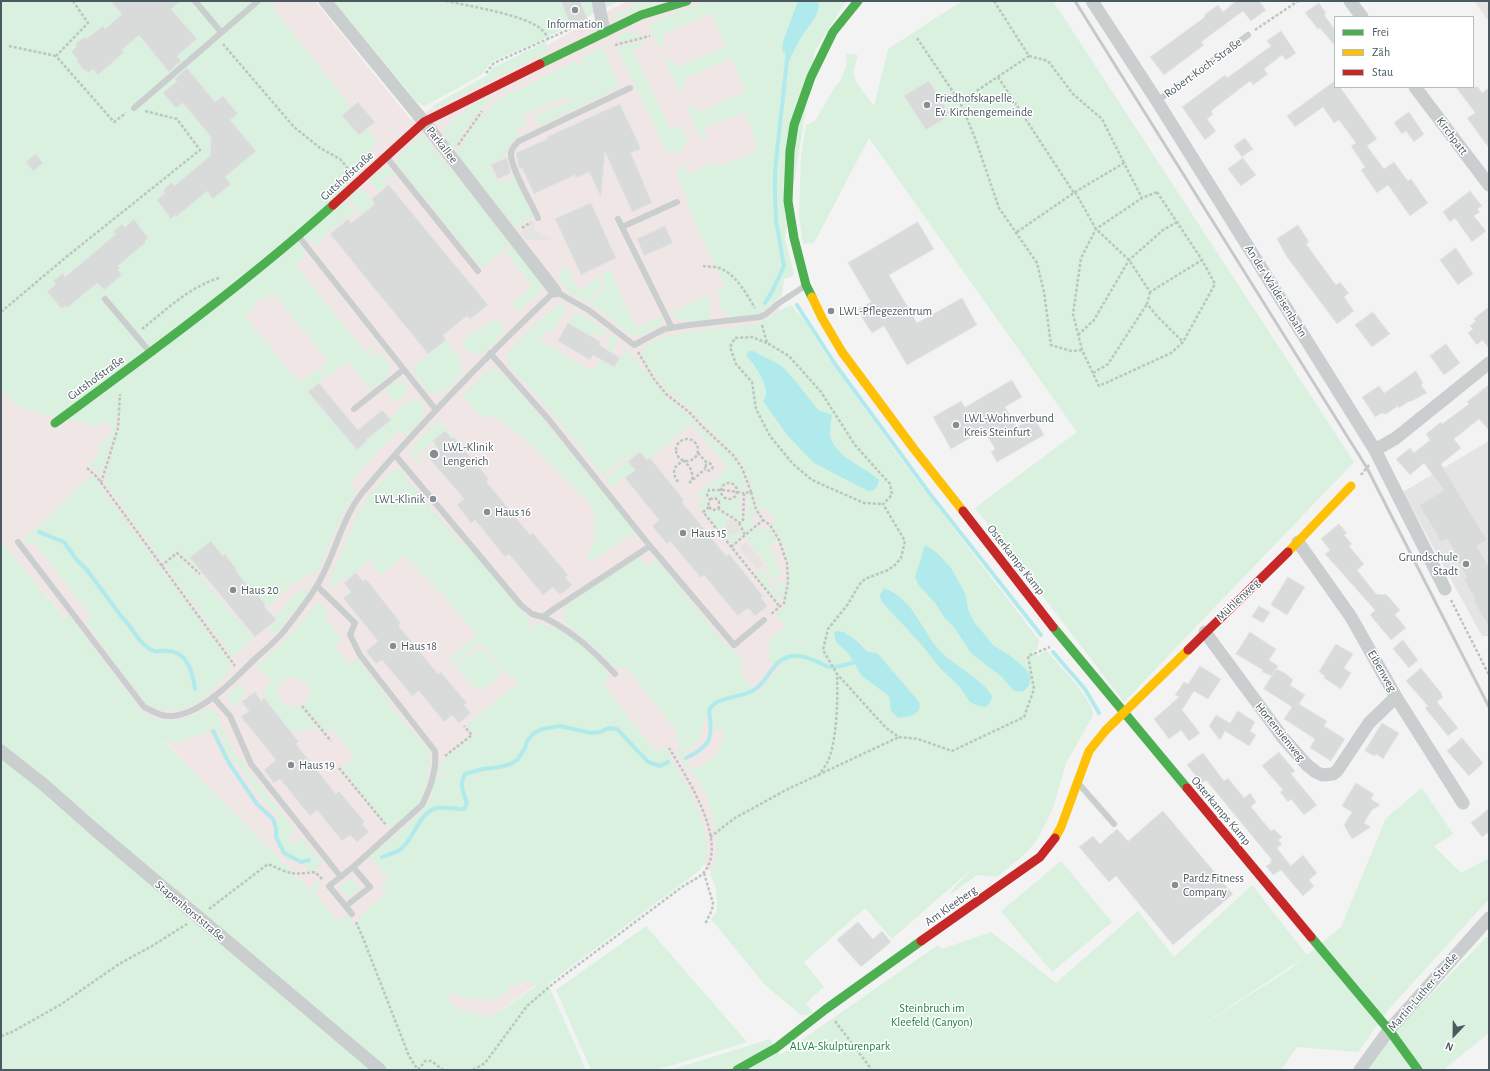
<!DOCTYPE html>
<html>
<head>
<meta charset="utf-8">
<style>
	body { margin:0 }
	#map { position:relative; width:1490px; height:1071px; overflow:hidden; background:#f3f3f3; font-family:"Alegreya Sans",sans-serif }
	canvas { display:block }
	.frame { position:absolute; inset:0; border:2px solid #4a595f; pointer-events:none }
	.legend { position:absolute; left:1334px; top:16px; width:140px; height:72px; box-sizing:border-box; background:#fff; border:1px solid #b7bdbf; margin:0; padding:5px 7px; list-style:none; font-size:12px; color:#4a595f }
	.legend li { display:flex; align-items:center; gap:8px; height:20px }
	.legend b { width:20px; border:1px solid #b7bdbf }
	.north { position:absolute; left:1434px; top:1015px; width:40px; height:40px; -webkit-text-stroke:3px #fff; paint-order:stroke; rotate:202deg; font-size:11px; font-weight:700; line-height:16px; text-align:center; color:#4a595f }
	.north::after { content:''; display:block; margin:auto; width:14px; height:18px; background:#4a595f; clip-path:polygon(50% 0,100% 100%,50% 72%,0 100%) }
</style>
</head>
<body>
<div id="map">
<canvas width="1490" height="1071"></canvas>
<div class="frame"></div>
<ul class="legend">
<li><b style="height:5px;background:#4caf50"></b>Frei</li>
<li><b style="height:5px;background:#ffc107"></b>Zäh</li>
<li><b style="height:5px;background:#c62828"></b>Stau</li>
</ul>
<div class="north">N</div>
</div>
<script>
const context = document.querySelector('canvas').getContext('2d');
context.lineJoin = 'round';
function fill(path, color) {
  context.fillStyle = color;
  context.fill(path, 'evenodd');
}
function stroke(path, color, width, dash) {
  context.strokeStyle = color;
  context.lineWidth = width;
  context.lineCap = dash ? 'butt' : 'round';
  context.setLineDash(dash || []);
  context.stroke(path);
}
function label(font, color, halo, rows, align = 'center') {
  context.font = font + ' "Alegreya Sans",sans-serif';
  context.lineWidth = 3;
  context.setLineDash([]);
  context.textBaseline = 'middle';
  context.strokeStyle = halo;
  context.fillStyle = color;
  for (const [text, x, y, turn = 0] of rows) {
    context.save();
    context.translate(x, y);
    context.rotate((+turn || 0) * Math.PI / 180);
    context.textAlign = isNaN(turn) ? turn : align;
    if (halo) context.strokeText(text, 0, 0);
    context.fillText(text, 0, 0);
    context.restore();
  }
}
fill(new Path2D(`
	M1474,1H1489V22Z`), '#e7e5e2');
fill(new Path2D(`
	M1489,441V636H1482L1403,492Z`), '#e5e4e5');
fill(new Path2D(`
	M1,1H315L411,120L627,1H729L791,56L765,276L805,367L765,932L701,861L492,1017L460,1010L416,973L360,921L353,942L312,892L140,717L62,615L1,541Z`), '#f0e6e6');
fill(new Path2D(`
	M1,1H268L377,141L322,220L345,201L355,212L350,217L348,216L323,236L324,240L318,245L314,244L311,236L303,248L305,251L306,255L295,265L365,351L373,345L375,347L370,352L375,357L380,353C384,358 390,363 390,370C390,376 378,386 372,387C370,387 368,386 366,385L348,361L327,377L319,368L328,360L273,293L265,300L261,298L252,305L254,308L245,316L300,383L318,369L325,379L309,392L357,450L390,420V418C394,414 406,401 412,400C416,399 420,400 423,404C430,416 413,428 406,436L399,429L349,483L357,490L344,510L319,569L291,586L266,608L264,606L266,604L253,589L251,590L236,571L237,570L225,554L223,556L190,558L200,571L177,551L164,561L160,559L104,481L119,428L120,409L117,412L116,429L100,476L90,463L98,456L100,445L113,432L106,421L98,427L17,407L1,388Z
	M331,1H619L537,42L493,61L481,75L425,106L418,103L344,14Z
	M645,1H667L613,19L611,17Z
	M707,1H846L815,51L785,238L794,274L791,277L784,279L782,295C776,300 771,305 765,310C754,317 730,322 721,309C718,303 720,296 717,291L725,287L686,203L689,200C684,191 669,171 684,164L688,174L713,162L720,165L745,156L746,158L757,151L753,143L756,140L744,112L703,128L707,138L704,140L700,137L687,108L689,104L699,112L746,91L731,58L683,79L684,91H683L678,89L666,64L667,61L670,58L679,66L726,46L711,13L664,34V46L658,45L650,31L652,22L656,20Z
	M962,1H1053L1354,462L1124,702L975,508L1077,432L869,138L814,243L803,244L799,215L801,156L806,125L815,121L835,87L840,81L847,64L846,54L858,55L853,72L856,82L874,106L888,49Z
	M629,31C635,31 637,32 640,37L618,43L620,35Z
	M642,41L644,45L633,50L670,129L681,125L687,138L685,147C680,154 672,155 665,148L619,52L618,47Z
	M545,42L548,48L547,52L437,107H430L486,76L494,67Z
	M602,47L617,80V84L614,90L539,126L534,117L572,99L565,97L521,116L528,124L517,129L520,135C510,141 506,147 506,158H503L489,166L498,183H503L515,177L533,217L523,223L517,229L456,155L474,124L498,99L575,61L577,66L583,63L581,58Z
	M494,96C476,111 464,130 453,151L445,139L444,134L448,124L480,100Z
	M420,134L423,135L511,243L484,266L479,265L397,164V158Z
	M385,168L391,170L396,177H382L388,184L379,192L368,179Z
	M358,188L361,192L364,190L371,198L370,200L373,204L360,214L348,199Z
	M513,246L542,283L539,294L521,310L515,308L512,304L533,286L505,252Z
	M567,266L575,285L583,290L592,281L600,276C605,289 595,294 587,303L569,292L559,281L561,269Z
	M610,270L636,328L661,316L662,320L661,325L640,336L632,335L627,333L606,314L589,304C600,293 608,290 603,274Z
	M709,294L710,318L708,320C693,321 681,325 670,313Z
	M559,304L567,309L551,333L545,332L540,340L589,370L595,369L610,343L609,339L612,334L617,340C616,348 608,354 604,361L614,367L627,349L667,398L690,416L703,430L731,454L741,471L748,491H739L738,487L734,483L726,482L721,488L711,487L707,490C706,493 707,504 708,507L704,510L697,505L702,500L697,494L728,468L691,424L650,459V458L647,460L640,452L631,459L628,456L614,468L611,466L605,472L607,474L604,477L552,413L511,368C506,360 506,355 511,348L553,308Z
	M792,305L795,310L802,317L828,358L905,465L1039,640L1037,649L1032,652L1038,656L1046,650C1056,662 1096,702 1093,716L1066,763L1052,811L1037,840L1024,855L997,877L977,875L951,894L953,889L974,867L892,939L865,908L804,962L824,987L806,1003L813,1012L807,1015H801L765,985L711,919L717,911L716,889L710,874L715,861L718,838L708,799L694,773L688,769L676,753L681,744L675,737L679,735L626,666L617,669L595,647L567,625L562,616L564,607L638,557L647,567L656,559L726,645L734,651L743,662L740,667L741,675L757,694L775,673L783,668L777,667L768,660L770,639L786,626L775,614L784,607C792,579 792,547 770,524L775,520L765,507L760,511L757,506L753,491L744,469L736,455L690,409L666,390L643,358C634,328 738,330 755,324C763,322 772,316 779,312C784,308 786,306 792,305ZM705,715L708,726L717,730L722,728C726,748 712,763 694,769L689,766L683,755L685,749C702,746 703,729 705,715Z
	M576,312L593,322L607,332L604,337L596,332L590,336L568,323Z
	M493,320C501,321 503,325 504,333L481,355L467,350L462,344L472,332L473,333Z
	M446,340L459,356L462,373C453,382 443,399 429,392L417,377L413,368Z
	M492,369L502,373L548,425L638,535L636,536L633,532L624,540L588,563V558L594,540L595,512L588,501L529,442L498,419L485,415L482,417L462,396L487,371Z
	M396,381L402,382L408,387L405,395L396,402L385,389Z
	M438,420L454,437L451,439L445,431L412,459V450L414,446Z
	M435,445L440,449L429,458L427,455L416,464L414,463Z
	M627,461L635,470L611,487L605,479Z
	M401,469L407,476L405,478L421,497L419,499L425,505L428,503L434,512L462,545H468L530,620L528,623L534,630L537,629L534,626L538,623C567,628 595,652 610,678L603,684L656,752L664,747C679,770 724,845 700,870L548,984L586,1070H1V541L64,618L68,614L142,712C157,723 174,722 191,716C197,714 203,710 209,709C214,710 216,711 219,715L218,719L236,756L243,761L252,776L296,831L287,838L293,844L301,838L322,864L313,871H307L304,860C285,862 269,831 279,816L263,800L241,768L230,758L221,735L215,728L203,734L188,737L183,743L162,740L312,892L315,880L321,886L314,892L338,922L347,915L351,917L355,928L360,921L359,917L386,894L380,887L389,879L371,858L369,860L368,858L422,812L431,796L437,776L445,777L447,774L437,772L441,762L475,735L466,725L518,683L512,676L507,674L480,642L452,665L448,660L477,636L442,594L404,555L382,575L372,566L374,556C364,564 357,573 347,581L344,577L330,589L328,585L358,512L368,497L392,471ZM525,980L536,986L492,1017L460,1010L447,999L450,993C468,998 490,1006 506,992C508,990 509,986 512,984L514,987Z
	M91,476L94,478L227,658L230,667L229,672C218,683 207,698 193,705C182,710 166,713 154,708C139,701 106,649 94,632L86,624L91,616L33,542L25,545L24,539Z
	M711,491H720L721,496L729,501L735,499L738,494L743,495C742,497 740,499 739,501C737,508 742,514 742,520L740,521L720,508L721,501L717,497H710L709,494Z
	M746,494H749C754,498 753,507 756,512L752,518L756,523L745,533L741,524L749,512V499L746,496Z
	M709,510L712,511L717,510L730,519L728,520L735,535L740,530L743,535L731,544L706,514Z
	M758,525L763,531L768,527L777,541L768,547L771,551L774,550L777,560L774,561L775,566L779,565L780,577H776V582L785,583V594L782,598L777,590L766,566L767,564L745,538Z
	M176,556L204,581L254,639L233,657L166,567L165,564Z
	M764,568L771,587L778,597V604L756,574Z
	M301,590L308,592L302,602L275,634L267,628L276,621L274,618L287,605L285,602Z
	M319,603L323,604L328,610L324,618L342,639L335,646L349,664L357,658L392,704L390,706L430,752C429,767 427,794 416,806C409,814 399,821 390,828L342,768L355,757L332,727L327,733L303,705C327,682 278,663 278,692C278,705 290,709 301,706L318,729L290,731L264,698L263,694L271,680C267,674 261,673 256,667L289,636L315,605Z
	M476,650L484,651L503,673L483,690L480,687L477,690L456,665Z
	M240,685L246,692L244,696L238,700L239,702L232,707L228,701V694Z
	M1422,788L1453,834L1434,846L1461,873L1489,858V899L1389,1009L1358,1052L1297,1047L1281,1070H670L770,1039L780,1055L938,945L942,949L991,932L1056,983L1138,911L1174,957L1252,885L1307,955L1341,927L1386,818ZM1303,958L1290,969L1186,1036Z
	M1061,861L1112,922L1052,972L1001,911Z
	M352,877L360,887L348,898L339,888Z
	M646,926L747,1042L656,1070H591L556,990Z
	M1489,935V1033L1443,1070H1369L1398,1028Z`), '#d9f1de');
fill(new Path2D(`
	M535,222L534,229L553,240H526L520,233L529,224Z
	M730,519L737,523L740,530L735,535L727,533L725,529L726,522Z
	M746,542L764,564L757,570L739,547Z`), '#e6e4e0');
fill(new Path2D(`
	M798,1H818L819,7L816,16L800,39L788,63L786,54L782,50L783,42Z
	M749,351H753L782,366L797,383L818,410L832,415C831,420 830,426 830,431C829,455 864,466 879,480L878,485L874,490L868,491L814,463L788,436L763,401C765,398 767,395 766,392C765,379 754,364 746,355Z
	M925,545L937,553L951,568L965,593L968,609L974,622L994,646L1009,655L1025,668L1031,677L1029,685L1024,691L1018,692L1013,690L1002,677L971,653L954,627L944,617L936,604L918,584L915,577Z
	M884,588C914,599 920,629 940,651C952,664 988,683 992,697L990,702L986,707L978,706L970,702L959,686L940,668L921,644L881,601L880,595Z
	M837,631L844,632L858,642L866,651L878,654L919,702C923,715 908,717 898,718L891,711L889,696L862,676L848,653L836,642L834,633Z`), '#b0eaed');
stroke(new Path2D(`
	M765,303L772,292L784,266L776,220L775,196V170L788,51
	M797,305L835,364L930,494L1041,635
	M39,532L64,542L76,559L87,570L121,616C131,625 136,639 147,647C155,654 158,650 167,651C187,651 193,673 195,689
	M1053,652L1085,689L1099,713
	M213,731L229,763L257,804L273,819L276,828V837L284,853L301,862L309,860
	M686,758C707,748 713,741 710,718C709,713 708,710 711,707C719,697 743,697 754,690C768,682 771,662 788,657C798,653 811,659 820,663C823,664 826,667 829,667C837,668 848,664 856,662
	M382,857C389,854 397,853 402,848C415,837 418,814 436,808C442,806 457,810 464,809L467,803C463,791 459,786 465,774L483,769L500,767L511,764L518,759L525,748L527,741L534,733L542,729L560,726L591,733L600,732L609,728L617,729L648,762L660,766L668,762`), '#b0eaed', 4);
const building = new Path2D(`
	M110,1H181L171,9L197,39L177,56L181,61L169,72L139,35L122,50L124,52L122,54L98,75L93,69L88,73L86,70L85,71L76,61L78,60L71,52L77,46L75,44L84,37L86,39L103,26L105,29L122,14Z
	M561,1H580L588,20L572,27Z
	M1236,1H1259L1266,10L1251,21L1243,11L1201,42L1204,45L1164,75L1150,57L1205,17L1204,15L1218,5L1223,12Z
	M1319,3L1326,13L1324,15L1335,30V46L1320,28L1318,29L1305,13Z
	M1281,31L1296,53L1286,60L1282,55L1264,69L1268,74L1253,85L1250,81L1211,111L1213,114L1207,119L1216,131L1205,140L1182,107L1225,75L1227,78L1271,46L1267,41Z
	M187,68L215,102L223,96L238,114L230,120L256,151L225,177L231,184L213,199L207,191L176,217L175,215L171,219L157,200L165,193L163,190L172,182L174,186L210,156L211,137L183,103L176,108L163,93L177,81L175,79Z
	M929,81L950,115L926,130L904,96Z
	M1335,81V87H1340L1377,139L1367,146L1384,169L1394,162L1408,181L1411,179L1428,203L1410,216L1388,185L1377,193L1361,170L1365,167L1351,146L1356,143L1339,120L1334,123L1323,107L1295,127L1287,116Z
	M1456,87H1478L1482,93L1489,88V148L1467,118L1475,113Z
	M358,102L375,122L359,135L342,116Z
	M620,104L641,149L631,153L652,203L632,212L605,152L601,197L589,172L576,178L575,175L534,194L522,168L519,169L516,153L547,139V137Z
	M1409,112L1424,134L1414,142L1406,131L1402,134L1394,123Z
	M1245,138L1253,149L1242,157L1234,146Z
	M36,154L43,163L33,171L26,162Z
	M507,158L511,173L498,179L491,165Z
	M1243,158L1256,175L1241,186L1228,169Z
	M389,185L488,305L470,319L467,316L443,335L446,340L428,354L330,234L348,219L351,223L375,204L372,199Z
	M1470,191L1482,206L1477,209L1480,212L1474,216L1486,231L1472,242L1455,218L1450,222L1443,212Z
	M591,203L616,258L581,275L555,219Z
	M134,219L148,238L145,241L146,242L118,266L120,268L118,270L122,275L104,290L97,283L67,308L65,306L62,309L47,292L56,284L53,281L63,273L65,277L116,234L113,232L122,224L125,227Z
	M918,222L934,249L889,275L917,323L962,298L977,325L907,365L884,326L872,333L864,321L858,309L871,302L848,263Z
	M1298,225L1309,242L1306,244L1336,285L1340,282L1349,293L1344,297L1354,311L1337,324L1287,257L1277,239Z
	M665,226L673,243L644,256L637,239Z
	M1456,248L1473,274L1458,285L1440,260Z
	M1489,307V348L1482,340L1477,345L1468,333L1473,329L1470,326L1476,321L1474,319Z
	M1373,312L1390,334L1372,347L1355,325Z
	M568,323L601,342L599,345L620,358L614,367L593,355L590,360L558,341Z
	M1446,344L1460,363L1444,375L1430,356Z
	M1416,371L1423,383L1421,385L1427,393L1410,402L1409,401L1399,408L1398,406L1386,414L1382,413L1375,417L1362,397L1379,386L1384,393Z
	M1012,380L1022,397L1005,407L1017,427L1034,417L1044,435L997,462L991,452L995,449L984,430L951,449L933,417L961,401L965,407Z
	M319,383L358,430L382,410L391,420L366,440L367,441L357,450L308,392Z
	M1489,385V430L1479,419L1454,439L1461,448L1441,464L1487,540L1477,546L1489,567V627L1473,600L1475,599L1464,580L1467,578L1456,559L1458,557L1447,539L1441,542L1419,505L1444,490L1424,463L1410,475L1396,459L1410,448L1414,453L1430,440L1426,434L1441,422L1442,424L1469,404L1467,402Z
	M445,431L452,439L454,437L489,479L486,481L530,535L533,533L568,575L565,577L572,585L560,595L553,587L543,595L509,554L505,557L475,520L471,523L457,505L464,499L429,458L439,450L433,441Z
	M640,452L647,460L650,458L684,500L682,502L726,556L729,554L763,596L761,598L768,606L755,616L748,608L738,616L704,575L701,578L670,541L667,544L652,526L659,520L625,478L635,470L628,462Z
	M1339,524L1347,533L1344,535L1352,544L1349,546L1364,564L1357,570L1376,594L1387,595L1400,610L1395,615L1406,628L1391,640L1370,615L1375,610L1325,554L1330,550L1321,539Z
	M211,541L223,556L225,554L237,570L236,571L251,590L253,589L266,605L264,606L276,620L255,637L190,558Z
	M356,573L363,581L366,579L401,623L398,625L438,674L441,672L467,703L464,705L471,713L459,723L452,715L444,722L419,691L412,696L382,660L376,664L366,651L378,641L343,598L351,592L344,583Z
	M1288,577L1305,587L1287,615L1271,605Z
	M1259,606L1270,612L1263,623L1252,617Z
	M1250,632L1276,649L1269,660L1278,666L1272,676L1262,672L1263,670L1236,654Z
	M1403,640L1418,660L1409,668L1393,649Z
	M1336,644L1353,654L1344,668L1351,673L1341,689L1324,678L1325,676L1319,672Z
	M1200,666L1221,679L1208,699L1194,691L1182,710L1200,733L1189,741L1181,730L1169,739L1154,719L1179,697L1175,695L1184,682L1188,684Z
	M1421,668L1442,694L1441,695L1443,697L1437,702L1458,728L1448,736L1425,708L1428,706L1406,681Z
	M1276,669L1285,673L1293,680L1290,685L1305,695L1299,704L1327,721L1324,726L1345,739L1331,761L1310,748L1315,739L1284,719L1292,707L1264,689Z
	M255,692L261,701L264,698L299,742L296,744L336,794L339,791L365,822L362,824L369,832L357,842L350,835L342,841L317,810L310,816L280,779L274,783L264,770L276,760L241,717L249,711L242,702Z
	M1238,711L1255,722L1250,731L1256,735L1249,746L1225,731L1220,740L1209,726L1216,715L1230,723Z
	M1382,723L1399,733L1383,759L1377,754L1374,756L1365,751Z
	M1462,738L1483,763L1469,776L1447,751Z
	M1279,752L1295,771L1291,774L1317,805L1304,815L1291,799L1288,802L1280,792L1283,790L1262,766Z
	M1203,753L1224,781L1228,778L1244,798L1250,793L1256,802L1251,807L1271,831L1274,829L1282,837L1278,840L1282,844L1277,848L1291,866L1303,855L1317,873L1309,880L1314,886L1303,896L1281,870L1273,875L1266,866L1271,863L1270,861L1272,860L1206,780L1202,783L1187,765Z
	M1356,783L1374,794L1371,799L1380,805L1372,810L1364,823L1371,827L1352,839L1344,825L1352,812L1342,806Z
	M1489,809V832L1482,837L1471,823Z
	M1163,811L1233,894L1173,945L1116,876L1109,882L1079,847L1093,836L1100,844L1117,829L1128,841Z
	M858,922L873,939L882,931L891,942L861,967L837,940Z`);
fill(building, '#d9dbdb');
stroke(building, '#e4e5e6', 1);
stroke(new Path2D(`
	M73,1L88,23L56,56L114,122L126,113
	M446,1C468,6 527,15 542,30C545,32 547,37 549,40
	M994,1L1029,56L960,102L975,138L999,208L1037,263L1044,292L1051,345L1071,351L1082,350
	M1255,30L1298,1
	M917,38L960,102
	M223,44L294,127L320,148L340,159L349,170
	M615,45L650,36
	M9,46L56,56
	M1029,56L1048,61L1073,94L1102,119L1124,163
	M486,73L494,63L590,20
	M998,77L1074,193
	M458,145L482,111
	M1075,192L1096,229L1129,260L1150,292L1202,260
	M1157,192L1202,260L1215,284L1183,342L1171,353L1099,386L1082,350L1073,314L1081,258L1096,229L1142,198Z
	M522,228L531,222
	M1017,232L1075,192L1124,163L1142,198
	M703,266C709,267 717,266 722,269C737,276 747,295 755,308
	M1150,292L1147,304L1157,316L1183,342
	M1,312L65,258L200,150L177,119L145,111
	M762,325L767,343L789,356L821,392L855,445L890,484L892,495L883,504L905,541L901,558L895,565L888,570L865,579L859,585L848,604L828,629L823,650L837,674L886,728L899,737L918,739L952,751L1024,717L1034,689L1028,656L1050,647
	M142,329C166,310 189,287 219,278
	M1078,335L1094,320L1129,260L1163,230L1177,222
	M767,343L752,337L735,338L730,347L736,364L752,382L756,409L770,436L793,464L812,480L864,503L883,504
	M638,352L654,379L666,394L689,412L702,426L733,455L742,468L751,492L744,493L743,520L739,523C734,517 724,514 718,508
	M1093,373L1108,364L1147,304
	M676 450a11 11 0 1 1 22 0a11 11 0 1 1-22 0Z
	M698,453L707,463
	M705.5 467a3.5 3.5 0 1 1 7 0a3.5 3.5 0 1 1-7 0Z
	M87,468L97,477L235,666
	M1361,475L1369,465
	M678,482C671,472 674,465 684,461C691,467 693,472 692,481
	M721 491a8 8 0 1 1 16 0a8 8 0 1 1-16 0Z
	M101,483L118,428L120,394
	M689,483L705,469
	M751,492L756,509L763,520L770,525L779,540L787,563L788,582L784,603L770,615
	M710,499L715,498L719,501V507L714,510L711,509L708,506L710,499L707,495L709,490H724L744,493
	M709,507L703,512L780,607
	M739,523L745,535
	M731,547L763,520
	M161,566L177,553L200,574
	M1451,600L1489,675
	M302,706L331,741
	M445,756L472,735L464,726
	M339,768L386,825
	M818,776C821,772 825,767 827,763C837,744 838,697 837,675
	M710,837L735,818L786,790L899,737
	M704,873L713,903L712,910L705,924
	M209,909L268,864C290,874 291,875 315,872L323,880
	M356,922L363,938L409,1056L418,1070
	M835,1021L872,1070
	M1,1036L12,1032L60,1005L119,964L152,946L187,924
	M418,1070L425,1061H431L443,1070
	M473,1070L485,1063L527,1006L555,982L682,887C689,882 700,878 705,871C728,840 686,776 669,748`), '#bac6c0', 2.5, [3, 2]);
stroke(new Path2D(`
	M195,1L221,32
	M1157,101L1248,35
	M134,108L258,1
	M387,158L478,271
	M538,218C532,204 510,167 511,154C511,148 516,144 519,141L630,88
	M618,219L672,328
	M622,227L677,202
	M299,237L436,410
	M105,299L149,351
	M354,409L403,370
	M395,455L521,605L532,614L543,617L554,609L650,546L550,421L490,353
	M18,542L144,707C154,712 162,717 173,716C204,713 235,678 257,657C266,649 276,641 284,631C295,617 307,602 316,587C335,557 340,521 362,493C422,421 488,355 555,291L590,311L634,345L664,329L689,325L760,317L766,314L779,303L805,286
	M650,546L734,645L764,620
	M317,586L355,623L350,635L360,655L435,751C437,769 430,789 422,805L353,867
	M543,617C572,631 593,650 615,674
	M213,697L230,716L251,764L341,877
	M1079,784L1114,824
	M346,906L370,887L353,867L329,886L352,914`), '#cacecf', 6);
stroke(new Path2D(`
	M325,1L424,122L555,291
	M598,1L604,31
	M1092,1L1157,101L1375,450L1445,589
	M1350,1L1362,17
	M1415,87L1489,185
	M1375,450L1396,438L1489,363
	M1298,542L1351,617L1396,697L1463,803
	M1205,632L1283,738L1307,765L1316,772L1322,775L1333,774L1337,771L1369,723L1396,697
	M1,751L43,784L94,829L380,1070
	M1360,1070L1389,1030L1489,918`), '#cacecf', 13);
stroke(new Path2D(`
	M540,64L641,15L687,1
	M812,297L806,285L794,238L788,201L790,151L794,125L811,77L833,32L858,1
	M55,423C150,353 245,284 333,205
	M1053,627L1187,788
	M1311,937L1389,1030L1418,1070
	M737,1070L776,1048L826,1009L921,941`), '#4caf50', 9);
stroke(new Path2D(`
	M812,297L822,318L842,352L914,449L963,511
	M1288,552L1351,486
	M1055,838L1061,827L1089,751L1106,730L1188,650`), '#ffc107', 9);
stroke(new Path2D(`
	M333,205L424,122L540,64
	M963,511L1053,627
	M1188,650L1288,552
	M1187,788L1311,937
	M921,941L1040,857L1055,838`), '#c62828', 9);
stroke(new Path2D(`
	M1075,1L1367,468L1489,707`), '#c6c8ca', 3);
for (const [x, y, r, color] of [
	[575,10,4,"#858f93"],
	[927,105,4,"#858f93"],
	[831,311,4,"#858f93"],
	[956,425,4,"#858f93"],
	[434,454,5,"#858f93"],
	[433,499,4,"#858f93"],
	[487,512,4,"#858f93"],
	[683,533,4,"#858f93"],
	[1466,564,4,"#858f93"],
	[233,590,4,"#858f93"],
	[393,646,4,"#858f93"],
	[291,765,4,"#858f93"],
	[1175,885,4,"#858f93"]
]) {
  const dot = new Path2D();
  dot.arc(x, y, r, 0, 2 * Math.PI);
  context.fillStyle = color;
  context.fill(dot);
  stroke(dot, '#fff', 1.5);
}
label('12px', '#4a595f', '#fff', [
	["Information",575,24,"center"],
	["Friedhofskapelle,",935,98],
	["Ev. Kirchengemeinde",935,112],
	["LWL-Pflegezentrum",839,311],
	["LWL-Wohnverbund",964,418],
	["Kreis Steinfurt",964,432],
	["LWL-Klinik",443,447],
	["Lengerich",443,461],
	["LWL-Klinik",425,499,"right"],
	["Haus 16",495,512],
	["Haus 15",691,533],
	["Grundschule",1458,557,"right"],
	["Stadt",1458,571,"right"],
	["Haus 20",241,590],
	["Haus 18",401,646],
	["Haus 19",299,765],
	["Pardz Fitness",1183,878],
	["Company",1183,892]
], 'left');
label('12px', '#4a595f', '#fff', [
	["Robert-Koch-Straße",1203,68,-36],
	["Kirchpatt",1452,136,53],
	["Parkallee",442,145,52],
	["Gutshofstraße",347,176,-42],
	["An der Waldeisenbahn",1276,291,58],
	["Gutshofstraße",96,378,-36],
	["Osterkamps Kamp",1016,560,52],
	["Mühlenweg",1238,600,-44],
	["Eibenweg",1382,671,60],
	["Hortensienweg",1280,732,51],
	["Osterkamps Kamp",1221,811,50],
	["Am Kleeberg",951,906,-35],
	["Stapenhorststraße",190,911,40],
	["Martin-Luther-Straße",1423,992,-49]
]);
label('12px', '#1b803d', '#fff', [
	["Steinbruch im",932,1008],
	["Kleefeld (Canyon)",932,1022],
	["ALVA-Skulpturenpark",840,1046]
]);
</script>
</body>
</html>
